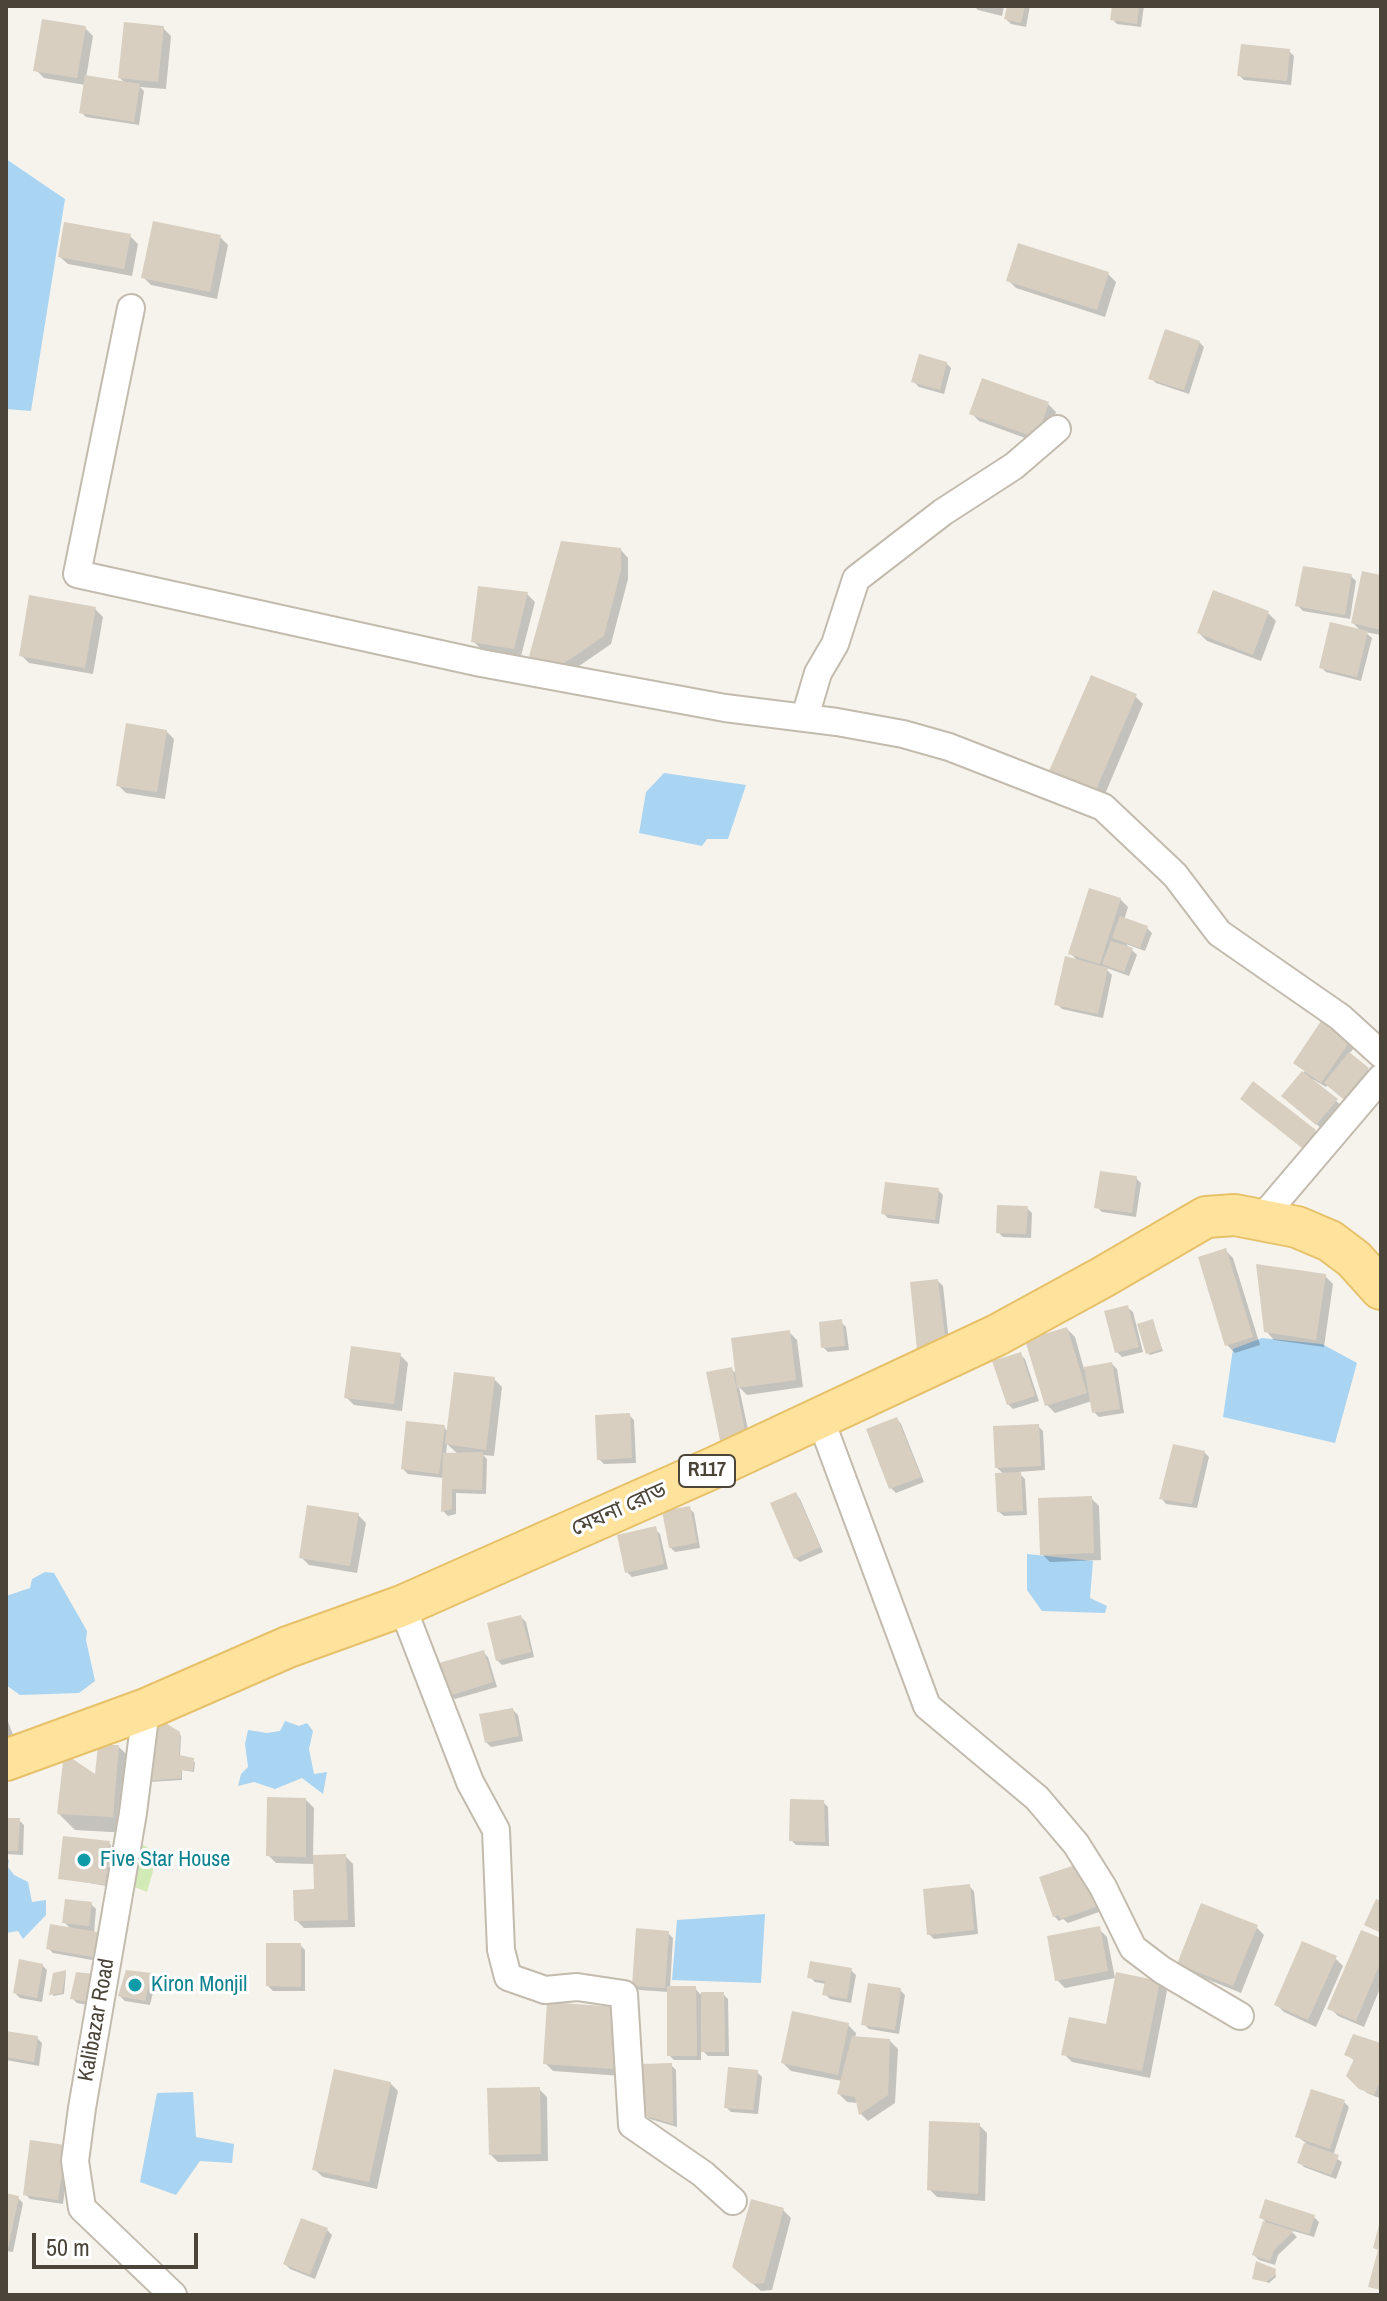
<!DOCTYPE html>
<html>
<head>
<meta charset="utf-8">
<style>
	body { margin:0 }
	#map { position:relative; width:1387px; height:2301px; overflow:hidden; background:#f6f3ec; font-family:"Archivo Narrow",sans-serif }
	canvas { display:block }
	.frame { position:absolute; inset:0; border:8px solid #4b4439; pointer-events:none }
	.scale { position:absolute; left:32px; top:2233px; width:166px; height:36px; box-sizing:border-box; border:4px solid #4b4439; border-top:0; padding-left:10px; font-size:24px; line-height:28px; white-space:nowrap; color:#4b4439; -webkit-text-stroke:6px #fff; paint-order:stroke }
</style>
</head>
<body>
<div id="map">
<canvas width="1387" height="2301"></canvas>
<div class="frame"></div>
<div class="scale">50 m</div>
</div>
<script>
const context = document.querySelector('canvas').getContext('2d');
context.lineJoin = 'round';
function fill(path, color) {
  context.fillStyle = color;
  context.fill(path, 'evenodd');
}
function stroke(path, color, width, dash) {
  context.strokeStyle = color;
  context.lineWidth = width;
  context.lineCap = dash ? 'butt' : 'round';
  context.setLineDash(dash || []);
  context.stroke(path);
}
function label(font, color, halo, rows, align = 'center') {
  context.font = font + ' "Archivo Narrow","Noto Sans Bengali",sans-serif';
  context.lineWidth = 6;
  context.setLineDash([]);
  context.textBaseline = 'middle';
  context.strokeStyle = halo;
  context.fillStyle = color;
  for (const [text, x, y, turn = 0] of rows) {
    context.save();
    context.translate(x, y);
    context.rotate((+turn || 0) * Math.PI / 180);
    context.textAlign = isNaN(turn) ? turn : align;
    if (halo) context.strokeText(text, 0, 0);
    context.fillText(text, 0, 0);
    context.restore();
  }
}
fill(new Path2D(`
	M138,1842L154,1851L155,1864L147,1892L130,1885Z`), '#d2eab5');
fill(new Path2D(`
	M6,159L65,199L31,411L6,409Z
	M664,773L746,785L728,839H707L702,846L639,833L646,792Z
	M1262,1338L1322,1344L1357,1363L1335,1443L1223,1417L1233,1349Z
	M1027,1554L1093,1561L1090,1598L1107,1606L1105,1613L1042,1611L1027,1590Z
	M45,1572L54,1573L87,1631L86,1640L95,1681L79,1693L20,1695L6,1685V1596L30,1588L32,1579Z
	M285,1721L299,1726L307,1723L313,1731L309,1749L314,1774L327,1772L323,1794L302,1778L275,1789L254,1782L238,1786L241,1774L248,1767L245,1744L248,1730L267,1733L280,1731Z
	M6,1859L9,1860L8,1867L14,1875L28,1882L32,1902L46,1900V1915L23,1939L18,1931L6,1933Z
	M765,1914L761,1983L672,1980L677,1920Z
	M193,2092L196,2137L234,2144L232,2163L200,2161L176,2195L140,2182L157,2093Z`), '#a9d4f2');
fill(new Path2D(`
	M974,6H1004L1002,16L978,10Z
	M1009,6H1030L1026,27L1011,24L1006,19Z
	M1114,6H1144L1141,27L1117,24L1112,19Z
	M85,28L93,36L86,78L126,84L120,78L163,28L171,36L166,89L140,87L144,91L139,125L86,117L81,112L85,85L44,78L36,70Z
	M1289,51L1294,56L1291,85L1244,80L1239,75Z
	M130,236L138,244L132,276L68,264L60,257Z
	M220,237L228,245L217,299L151,285L143,277Z
	M1108,274L1116,282L1105,317L1016,288L1008,280Z
	M1199,342L1204,347L1189,394L1156,383L1151,378Z
	M946,363L951,368L944,394L919,387L914,382Z
	M1048,404L1056,412L1044,445L979,421L971,413Z
	M620,549L628,558V579L611,644L569,673L538,667Z
	M1351,576L1356,581L1350,619L1303,611L1298,606Z
	M1381,577V635L1365,632L1372,638L1361,681L1326,672L1321,667L1362,632L1353,623Z
	M1214,592L1268,613L1276,621L1261,661L1207,641L1199,633Z
	M527,594L535,602L521,656L481,649L473,641Z
	M95,609L103,617L93,674L29,663L21,655Z
	M1135,696L1143,704L1103,799L1059,779L1051,771Z
	M166,731L174,739L165,799L126,793L118,785Z
	M1120,899L1128,907L1124,920L1147,928L1152,933L1145,951L1126,944L1137,955L1129,976L1104,967L1112,975L1103,1018L1062,1009L1057,1004L1079,962L1070,953Z
	M1322,1024L1349,1043L1354,1048L1349,1054L1373,1074L1349,1103L1328,1085L1326,1087L1314,1080L1313,1082L1341,1105L1322,1129L1284,1096L1305,1071Z
	M1247,1103L1315,1131L1320,1136L1308,1151Z
	M1136,1178L1141,1183L1136,1217L1102,1212L1097,1207Z
	M938,1190L943,1195L939,1224L888,1218L883,1213Z
	M1027,1208L1032,1213L1031,1238L1003,1237L998,1232Z
	M1225,1250L1233,1258L1260,1345L1235,1353L1227,1345Z
	M1325,1276L1333,1284L1324,1347L1274,1340L1266,1331Z
	M938,1281L943,1286L950,1351L924,1354Z
	M1128,1308L1133,1312L1143,1352L1122,1357L1117,1352Z
	M1152,1321L1163,1351L1150,1355L1148,1353Z
	M841,1322L846,1327L849,1350L828,1352L823,1347Z
	M1067,1329L1075,1337L1084,1369L1112,1364L1117,1369L1124,1413L1099,1417L1094,1412L1092,1401L1055,1413L1047,1405Z
	M789,1332L797,1340L803,1387L747,1395L739,1387L751,1444L727,1449L731,1369L738,1375Z
	M1020,1354L1025,1359L1039,1401L1013,1409L1008,1404Z
	M400,1355L408,1363L402,1411L354,1405L346,1397Z
	M494,1379L502,1387L494,1456L483,1455L487,1459L486,1494L456,1493V1514L448,1516L443,1511L444,1478L408,1474L403,1469L444,1427L448,1432ZM447,1444L458,1454L446,1455Z
	M629,1415L634,1420L636,1463L604,1464L599,1459Z
	M897,1419L901,1424L924,1482L896,1493L891,1488L868,1430Z
	M1038,1426L1043,1431L1045,1470L1018,1472L1025,1479L1027,1515L1004,1516L998,1511L1005,1475L997,1468Z
	M1204,1452L1209,1457L1197,1508L1166,1504L1162,1499Z
	M796,1494L800,1499L823,1552L800,1562L795,1558Z
	M1091,1498L1099,1506L1101,1560L1050,1562L1042,1554Z
	M689,1508L694,1513L700,1548L675,1552L670,1547Z
	M358,1515L366,1523L357,1573L309,1565L301,1557Z
	M655,1529L660,1534L668,1569L632,1577L627,1572Z
	M521,1617L526,1622L534,1657L502,1665L497,1660Z
	M483,1652L488,1657L497,1687L455,1699L450,1694Z
	M513,1710L518,1715L523,1741L491,1747L486,1742Z
	M6,1716L17,1746L6,1750Z
	M179,1733L181,1736L180,1757L195,1762L194,1772L182,1770V1780L150,1782L148,1781Z
	M119,1747L135,1763L129,1833L75,1830L59,1814L96,1778Z
	M306,1800L314,1808L313,1857L345,1856L353,1864L355,1927L304,1928L296,1920L316,1891L315,1864L276,1863L268,1855Z
	M823,1802L828,1807L829,1846L796,1845L791,1840Z
	M6,1820H19L24,1825L23,1855L6,1854Z
	M109,1843L111,1845L106,1886L60,1878Z
	M1085,1870L1099,1912L1068,1923L1063,1919L1059,1921L1054,1916Z
	M969,1886L974,1891L978,1934L934,1939L929,1934Z
	M91,1904L96,1909L94,1933L103,1962L53,1953L48,1948L72,1930L64,1922Z
	M1256,1927L1264,1935L1241,1993L1187,1971L1179,1963Z
	M1099,1929L1107,1937L1115,1978L1065,1988L1057,1980Z
	M668,1933L673,1938L670,1988H695L700,1994H723L728,1999L729,2056H708L701,2049V2060H674L669,2055V1992L639,1990L634,1985Z
	M1381,1940V1986L1364,2027L1338,2016L1330,2008Z
	M300,1945L305,1950V1991H273L268,1986Z
	M1335,1958L1343,1966L1316,2027L1284,2012L1276,2004Z
	M42,1965L47,1970L42,2002L20,1998L15,1993Z
	M851,1970L856,1975L851,2003L830,1999L825,1994L826,1984L815,1982L810,1977Z
	M66,1972L64,1994L53,1996L55,1974Z
	M127,1972L151,1975L156,1980L150,2005L125,2001L120,1996Z
	M77,1974L93,2006L77,2003L72,1998Z
	M1159,1983L1167,1991L1150,2078L1072,2062L1064,2054L1108,2027Z
	M900,1990L905,1995L899,2034L869,2029L864,2024Z
	M618,2009L622,2076L553,2071L545,2063Z
	M848,2025L856,2033L855,2039L890,2041L898,2049L895,2103L868,2121L861,2114L858,2103L847,2102L839,2094L842,2081L791,2071L783,2063Z
	M6,2033L37,2038L42,2043L39,2066L6,2060Z
	M1381,2045V2093L1379,2098L1367,2093L1349,2076L1355,2061L1346,2054Z
	M671,2065L676,2070L677,2127L650,2119L645,2114Z
	M757,2072L762,2077L758,2114L731,2112L726,2107Z
	M390,2083L398,2091L377,2189L323,2177L315,2170Z
	M539,2089L547,2097L548,2161L498,2162L490,2154Z
	M1344,2102L1349,2107L1333,2156L1342,2162L1336,2179L1304,2167L1299,2162L1306,2143L1298,2137Z
	M979,2125L987,2133L985,2201L937,2197L929,2189Z
	M70,2152L63,2204L30,2199L25,2194Z
	M6,2195L18,2198L23,2203L13,2252L6,2251Z
	M783,2210L791,2218L772,2290L761,2291L743,2275Z
	M1261,2217H1314L1319,2222L1314,2237L1290,2230L1297,2237L1278,2255L1275,2265L1259,2260L1254,2255L1265,2221Z
	M303,2220L327,2230L332,2235L315,2279L290,2269L285,2264Z
	M1275,2271L1276,2277L1269,2283L1254,2278Z`), '#0003');
fill(new Path2D(`
	M1007,6H1025L1021,23L1004,19Z
	M1112,6H1139L1137,24L1110,20Z
	M42,19L86,26L77,78L33,71Z
	M124,22L164,26L158,82L118,78Z
	M1241,44L1290,49L1287,81L1237,76Z
	M85,75L140,84L134,122L79,113Z
	M153,221L221,235L210,292L141,278Z
	M64,222L131,234L124,269L58,257Z
	M1018,243L1109,272L1097,310L1006,281Z
	M1165,329L1200,341L1184,390L1148,379Z
	M919,354L947,362L940,390L911,382Z
	M982,378L1049,402L1037,438L969,414Z
	M561,541L621,548V570L604,636L560,666L528,660Z
	M1303,566L1352,574L1345,615L1295,606Z
	M1362,571L1381,575V630L1351,623Z
	M478,586L528,592L514,649L471,642Z
	M1213,590L1269,611L1253,655L1197,633Z
	M29,595L96,607L85,668L19,656Z
	M1330,622L1368,631L1357,677L1319,668Z
	M1091,675L1137,694L1095,792L1049,771Z
	M126,723L167,730L157,792L116,786Z
	M1089,888L1121,898L1100,964L1068,954Z
	M1120,916L1148,926L1140,948L1112,938Z
	M1111,941L1133,948L1124,972L1102,964Z
	M1065,956L1108,968L1098,1014L1054,1005Z
	M1321,1021L1350,1041L1321,1083L1293,1063Z
	M1349,1052L1369,1068L1343,1099L1324,1083Z
	M1302,1071L1338,1099L1316,1125L1281,1096Z
	M1253,1081L1316,1130L1302,1148L1240,1099Z
	M1100,1171L1137,1176L1132,1213L1094,1208Z
	M885,1182L939,1188L935,1220L881,1214Z
	M997,1205L1028,1206L1026,1234L996,1233Z
	M1226,1248L1253,1337L1225,1346L1198,1257Z
	M1256,1264L1326,1274L1316,1340L1264,1332Z
	M938,1279L946,1346L917,1350L910,1282Z
	M1128,1305L1139,1347L1115,1353L1104,1311Z
	M842,1319L845,1346L821,1348L819,1322Z
	M1153,1319L1162,1349L1146,1354L1137,1324Z
	M1067,1327L1087,1393L1045,1406L1025,1340Z
	M790,1330L796,1380L737,1388L731,1338Z
	M351,1346L401,1353L394,1404L344,1398Z
	M1021,1352L1035,1396L1007,1405L992,1361Z
	M1112,1362L1120,1409L1092,1413L1084,1367Z
	M732,1367L747,1440L721,1445L706,1372Z
	M454,1372L495,1377L486,1450L445,1444Z
	M630,1413L632,1458L597,1460L595,1415Z
	M897,1417L921,1477L889,1489L866,1429Z
	M406,1421L445,1425L439,1474L401,1469Z
	M1039,1424L1041,1466L995,1468L993,1426Z
	M1173,1444L1205,1451L1192,1504L1159,1499Z
	M483,1452L482,1490L452,1489V1509L441,1512L443,1453Z
	M1021,1472L1023,1511L997,1512L995,1473Z
	M796,1492L820,1547L794,1559L770,1503Z
	M1092,1496L1094,1553L1040,1555L1038,1498Z
	M307,1505L359,1513L350,1566L299,1558Z
	M690,1506L697,1543L669,1548L662,1511Z
	M656,1526L664,1564L625,1573L617,1535Z
	M521,1615L531,1652L496,1661L487,1623Z
	M484,1650L493,1682L449,1696L439,1663Z
	M513,1708L519,1736L485,1743L479,1714Z
	M156,1717L180,1732L179,1755L194,1758L193,1771L181,1770V1778L146,1781Z
	M98,1745H119L113,1817L57,1814L64,1753L95,1774Z
	M267,1797L306,1798V1857L266,1856Z
	M790,1799L824,1800L825,1842L789,1841Z
	M6,1818H20L18,1851H6Z
	M63,1836L110,1841L105,1885L58,1879Z
	M346,1854L348,1920L294,1921L293,1890L314,1889L313,1855Z
	M1081,1863L1096,1907L1061,1919L1058,1915L1053,1917L1039,1877Z
	M970,1884L974,1930L927,1935L923,1889Z
	M65,1899L92,1902L89,1926L62,1923Z
	M1376,1899L1381,1901V1933L1364,1925Z
	M1201,1903L1258,1925L1233,1986L1177,1964Z
	M50,1924L103,1933L99,1958L46,1949Z
	M1100,1926L1108,1971L1055,1981L1047,1936Z
	M636,1928L669,1931L665,1988L632,1986Z
	M1361,1930L1381,1938V1961L1356,2021L1327,2009Z
	M1302,1941L1337,1956L1308,2020L1274,2005Z
	M266,1943H301V1987L266,1986Z
	M19,1959L43,1964L37,1998L13,1993Z
	M810,1961L852,1968L847,1999L822,1995L825,1981L807,1978Z
	M66,1970L62,1993L49,1995L53,1973Z
	M126,1970L152,1973L145,2001L118,1996Z
	M76,1972L94,1974L89,2002L70,1999Z
	M1116,1972L1160,1981L1142,2071L1061,2055L1069,2017L1106,2024Z
	M868,1983L901,1988L895,2030L861,2025Z
	M667,1986H696L697,2056H667Z
	M701,1992H724L725,2052H701Z
	M547,2002L619,2007L614,2069L543,2064Z
	M792,2011L849,2023L838,2075L781,2063Z
	M6,2031L38,2036L34,2062L6,2057Z
	M1353,2034L1381,2043V2078L1374,2095L1359,2089L1346,2076L1354,2059L1344,2055Z
	M852,2036L890,2039L888,2095L859,2115L855,2097L837,2094Z
	M672,2063L673,2124L643,2115L641,2064Z
	M728,2067L758,2070L753,2110L724,2108Z
	M334,2069L391,2082L369,2182L312,2170Z
	M540,2087L541,2154L489,2155L487,2088Z
	M1311,2089L1345,2100L1330,2149L1295,2137Z
	M929,2121L980,2123L978,2194L927,2190Z
	M30,2140L66,2145L58,2200L23,2195Z
	M1304,2143L1339,2155L1331,2175L1297,2163Z
	M6,2193L19,2196L7,2253L6,2252Z
	M751,2199L784,2208L764,2283L752,2284L732,2267Z
	M1265,2199L1315,2215L1309,2234L1259,2218Z
	M301,2218L328,2228L310,2275L283,2264Z
	M1263,2221L1294,2231L1274,2250L1270,2261L1252,2255Z
	M1380,2221H1381V2290L1368,2287L1378,2250L1373,2248Z
	M1256,2261L1276,2269L1275,2275L1266,2282L1252,2279Z`), '#d8cfc1');
const minor = new Path2D(`
	M131,308L77,574L481,663L725,708L837,722L903,734L949,747L1103,807L1175,875L1219,933L1340,1017L1381,1054
	M805,717L818,673L835,644L856,579L943,512L1014,466L1057,429
	M1261,1219L1381,1078
	M820,1418L927,1706L1037,1798L1076,1844L1103,1887L1133,1948L1162,1970L1240,2016
	M402,1606L470,1782L496,1830L501,1950L508,1977L545,1990L577,1987L624,1994L632,2125L703,2174L733,2201
	M146,1709L133,1813L82,2108L75,2161L82,2208L173,2295`);
const primary = new Path2D(`
	M6,1760L146,1709L288,1647L402,1606L713,1468L997,1335L1103,1277L1206,1217L1235,1215L1297,1227L1330,1241L1354,1259L1381,1289`);
stroke(minor, '#c2bbae', 30);
stroke(primary, '#e6c16a', 44);
stroke(minor, '#fff', 26);
stroke(primary, '#ffe39c', 40);
for (const [x, y, r, color] of [
	[84,1860,8,"#0f9aa8"],
	[135,1985,8,"#0f9aa8"]
]) {
  const dot = new Path2D();
  dot.arc(x, y, r, 0, 2 * Math.PI);
  context.fillStyle = color;
  context.fill(dot);
  stroke(dot, '#fff', 3);
}
for (const [x, y, w] of [
	[707,1471,56]
]) {
  const box = new Path2D();
  box.roundRect(x - w / 2, y - 16, w, 32, 6);
  context.fillStyle = '#fff';
  context.fill(box);
  stroke(box, '#4b4439', 2);
}
label('bold 20px', '#4b4439', null, [
	["R117",707,1471]
]);
label('22px', '#4b4439', '#fff', [
	["মেঘনা রোড",619,1510,-24],
	["Kalibazar Road",97,2020,-80]
]);
label('22px', '#0d838f', '#fff', [
	["Five Star House",100,1860],
	["Kiron Monjil",151,1985]
], 'left');
</script>
</body>
</html>
